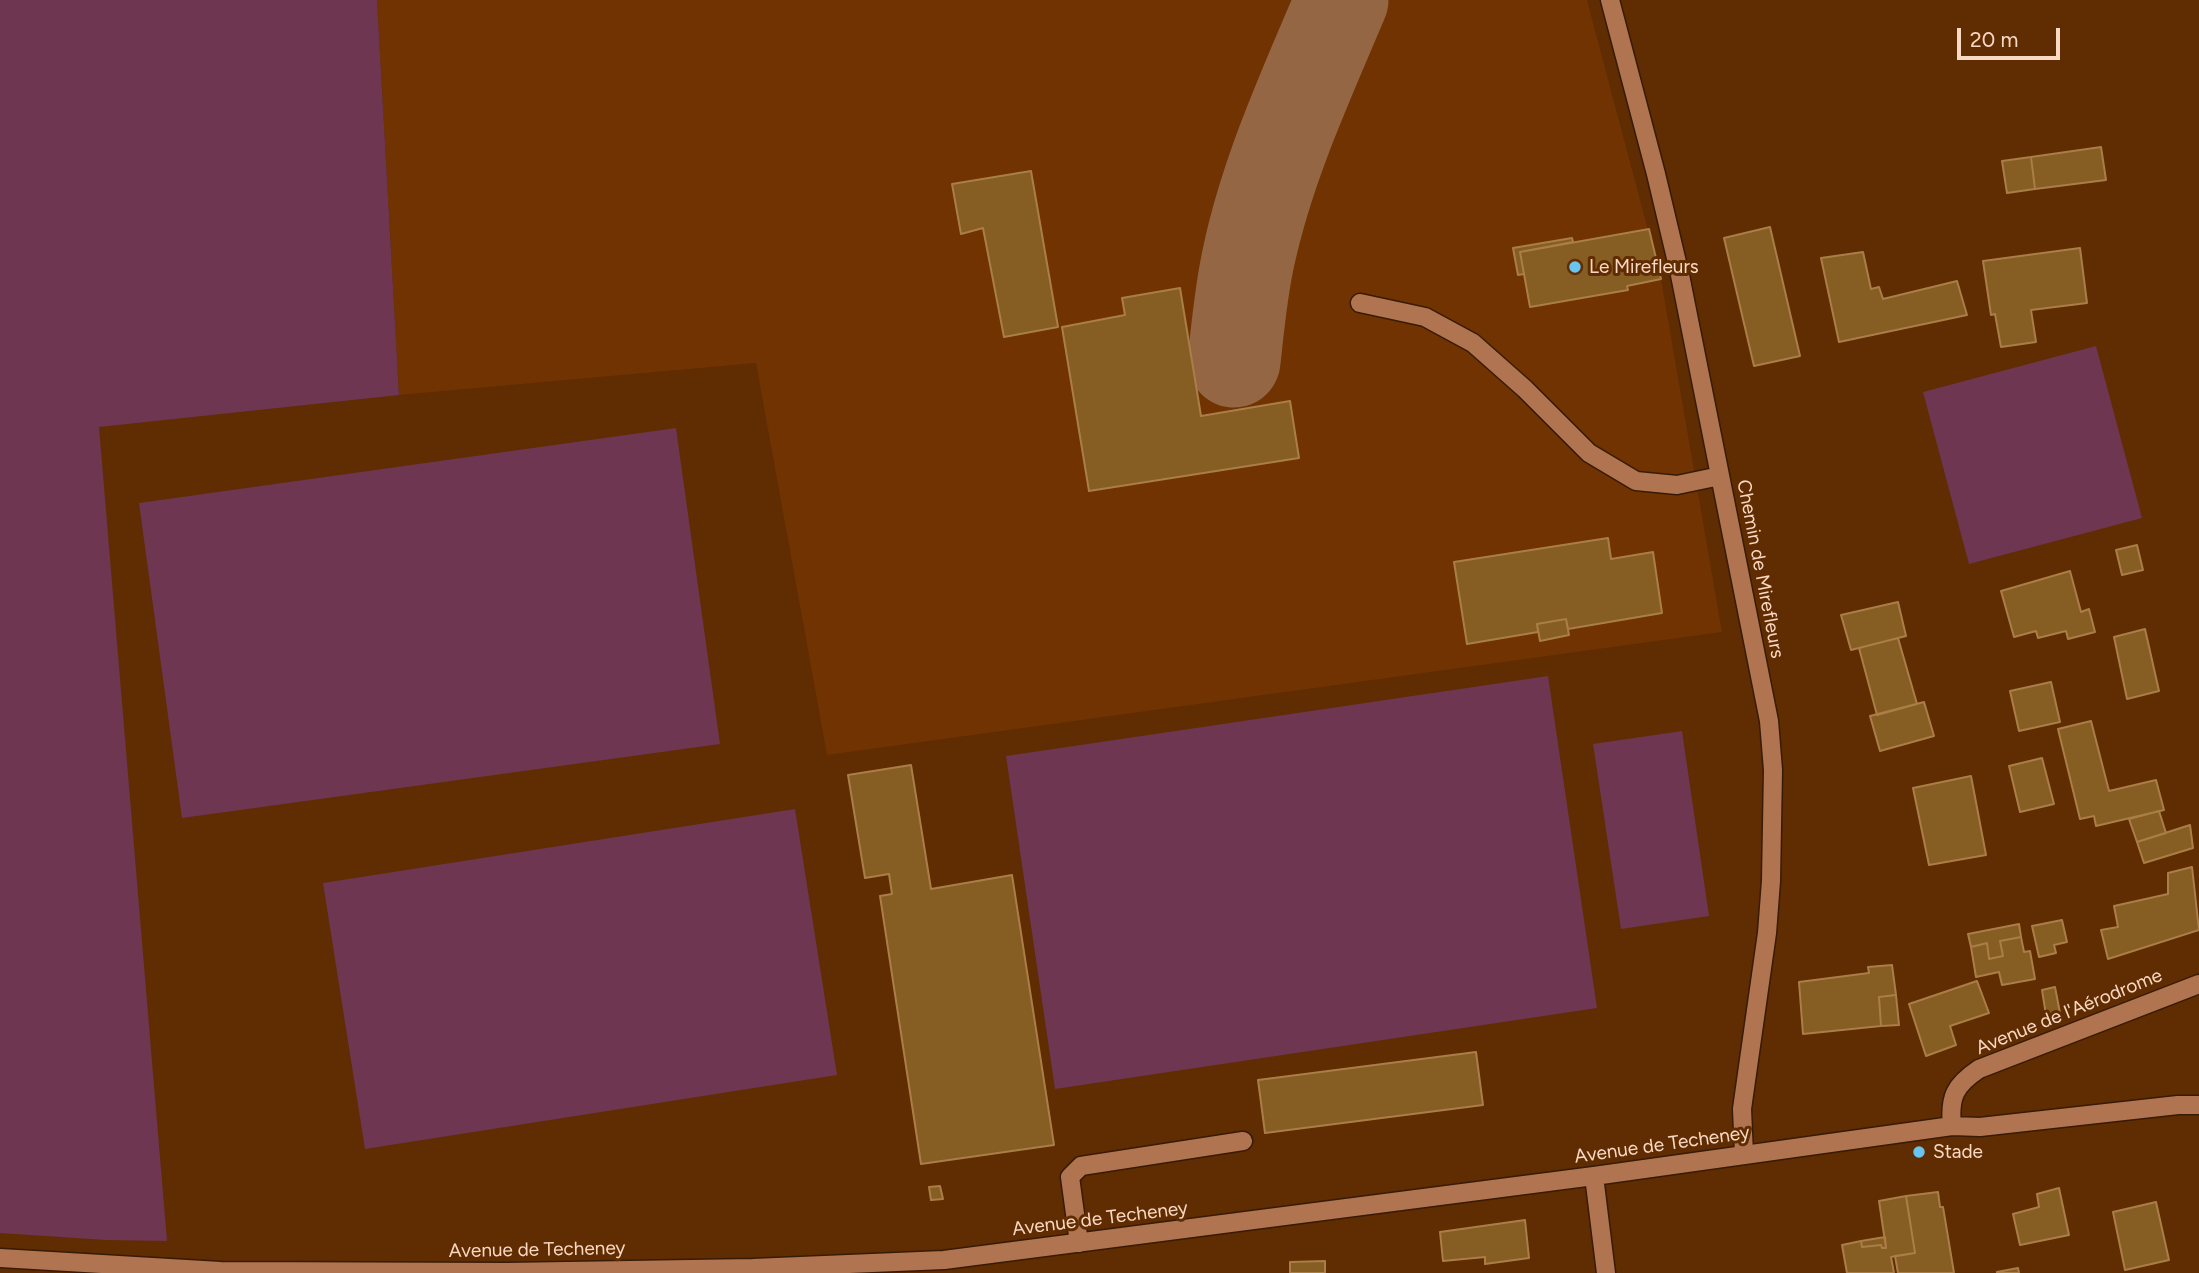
<!DOCTYPE html>
<html>
<head>
<meta charset="utf-8">
<style>
	body { margin:0 }
	#map { position:relative; width:2199px; height:1273px; overflow:hidden; background:#602c01; font-family:Figtree,sans-serif }
	canvas { display:block }
	.scale { position:absolute; left:1957px; top:28px; width:103px; height:32px; box-sizing:border-box; border:4px solid #f9d8c4; border-top:0; padding-left:9px; font-size:21px; line-height:24px; white-space:nowrap; color:#f9d8c4; -webkit-text-stroke:5px #602c01; paint-order:stroke }
</style>
</head>
<body>
<div id="map">
<canvas width="2199" height="1273"></canvas>
<div class="scale">20 m</div>
</div>
<script>
const context = document.querySelector('canvas').getContext('2d');
context.lineJoin = 'round';
function fill(path, color) {
  context.fillStyle = color;
  context.fill(path, 'evenodd');
}
function stroke(path, color, width, dash) {
  context.strokeStyle = color;
  context.lineWidth = width;
  context.lineCap = dash ? 'butt' : 'round';
  context.setLineDash(dash || []);
  context.stroke(path);
}
function label(font, color, halo, rows, align = 'center') {
  context.font = font + ' Figtree,sans-serif';
  context.lineWidth = 6;
  context.setLineDash([]);
  context.textBaseline = 'middle';
  context.strokeStyle = halo;
  context.fillStyle = color;
  for (const [text, x, y, turn = 0] of rows) {
    context.save();
    context.translate(x, y);
    context.rotate((+turn || 0) * Math.PI / 180);
    context.textAlign = isNaN(turn) ? turn : align;
    if (halo) context.strokeText(text, 0, 0);
    context.fillText(text, 0, 0);
    context.restore();
  }
}
fill(new Path2D(`
	M377,0H1587L1661,279L1722,632L827,755L756,363L399,395Z`), '#703301');
fill(new Path2D(`
	M0,0H377L399,395L99,427L167,1241L106,1240L0,1233Z
	M2096,346L2142,518L1969,564L1923,392Z
	M676,428L720,744L182,818L139,503Z
	M1548,676L1597,1008L1055,1089L1006,756Z
	M1682,731L1709,916L1621,929L1593,744Z
	M795,809L837,1075L365,1149L323,883Z`), '#6e3650');
stroke(new Path2D(`
	M1234,361C1238,326 1241,290 1249,255C1268,167 1307,83 1342,0`), '#946644', 93);
const building = new Path2D(`
	M2101,147L2106,180L2035,189L2031,157Z
	M2031,157L2035,189L2007,193L2002,161Z
	M1031,171L1058,327L1004,337L983,228L961,234L952,184Z
	M1770,227L1800,356L1754,366L1724,238Z
	M1649,229L1661,279L1627,286L1628,290L1530,307L1520,252Z
	M1572,238L1573,242L1520,252L1524,274L1518,275L1513,248Z
	M2080,248L2087,303L2031,310L2036,342L2001,347L1995,314L1991,315L1983,261Z
	M1863,252L1871,289L1879,287L1883,299L1957,281L1967,315L1839,342L1821,258Z
	M1180,288L1201,416L1290,401L1299,458L1089,491L1062,327L1125,315L1122,298Z
	M1608,538L1611,559L1653,552L1662,613L1568,629L1566,619L1537,624L1538,632L1467,644L1454,562Z
	M2137,545L2143,570L2122,575L2116,550Z
	M2070,571L2081,612L2089,609L2095,632L2068,639L2066,631L2038,638L2036,631L2014,637L2001,591Z
	M1898,602L1906,636L1851,650L1841,615Z
	M1566,619L1569,635L1540,641L1537,624Z
	M2145,629L2159,691L2127,699L2114,637Z
	M1898,638L1917,704L1877,715L1859,648Z
	M2051,682L2060,722L2019,731L2010,691Z
	M1924,702L1934,736L1880,751L1870,716Z
	M2091,721L2109,791L2156,780L2164,810L2096,826L2094,816L2080,819L2058,729Z
	M2042,758L2054,804L2020,812L2009,766Z
	M911,765L931,889L1012,875L1054,1145L921,1164L880,896L892,894L889,874L865,878L848,775Z
	M1971,776L1986,855L1929,865L1913,788Z
	M2159,811L2166,833L2137,842L2129,819Z
	M2190,825L2193,848L2144,863L2137,842Z
	M2192,867L2199,930L2108,959L2101,930L2118,927L2114,906L2168,894V873Z
	M2062,920L2067,942L2054,945L2056,953L2039,957L2032,926Z
	M2019,924L2021,937L2000,941L2003,956L1989,959L1987,943L1971,947L1968,934Z
	M2021,937L2024,952L2030,951L2035,979L2002,985L1999,972L1976,977L1971,947L1987,943L1989,959L2003,956L2000,941Z
	M1892,965L1896,995L1879,997L1881,1026L1803,1034L1799,982L1869,973L1868,967Z
	M1977,981L1989,1013L1950,1026L1956,1045L1926,1056L1909,1004Z
	M2055,987L2060,1013L2046,1015L2042,990Z
	M1896,995L1899,1025L1881,1026L1879,997Z
	M1476,1052L1483,1105L1265,1133L1258,1080Z
	M940,1186L943,1199L931,1200L929,1187Z
	M2059,1188L2069,1235L2020,1245L2013,1214L2039,1207L2037,1194Z
	M1938,1192L1940,1207H1943L1954,1273H1898L1895,1256L1915,1253L1906,1196Z
	M1906,1196L1915,1253L1891,1257L1894,1273H1847L1842,1245L1861,1241L1862,1247L1881,1245L1882,1248H1886L1879,1201Z
	M2156,1202L2169,1260L2125,1270L2113,1212Z
	M1525,1220L1529,1258L1485,1264V1257L1443,1261L1440,1232Z
	M1885,1237L1886,1248H1882L1881,1245L1862,1247L1861,1241Z
	M1325,1261V1273H1290V1262Z
	M2018,1268L2019,1273H1997V1272Z`);
fill(building, '#865d22');
stroke(building, '#aa7e46', 2);
const minor = new Path2D(`
	M1610,0L1656,174L1680,275L1769,721L1773,770L1771,881L1767,933L1742,1109L1744,1155
	M1360,303L1425,317L1473,343L1525,389L1589,453L1636,481L1677,485L1720,476
	M1952,1126C1949,1097 1955,1085 1979,1069L2199,984
	M1594,1176L1606,1273
	M1079,1243L1070,1177L1081,1166L1243,1141
	M0,1258L220,1271L507,1272L753,1268L944,1260L1594,1176L1952,1126L1980,1127L2178,1105H2199`);
stroke(minor, '#381b07', 21);
stroke(minor, '#b07550', 18);
for (const [x, y, r, color] of [
	[1575,267,7,"#69c4f1"],
	[1919,1152,7,"#69c4f1"]
]) {
  const dot = new Path2D();
  dot.arc(x, y, r, 0, 2 * Math.PI);
  context.fillStyle = color;
  context.fill(dot);
  stroke(dot, '#602c01', 2.5);
}
label('19px', '#f9d8c4', '#602c01', [
	["Le Mirefleurs",1589,267],
	["Stade",1933,1152]
], 'left');
label('19px', '#f9d8c4', '#602c01', [
	["Chemin de Mirefleurs",1760,569,79],
	["Avenue de l'Aérodrome",2069,1012,-22],
	["Avenue de Techeney",1662,1145,-8],
	["Avenue de Techeney",1100,1219,-7],
	["Avenue de Techeney",537,1250,-1]
]);
</script>
</body>
</html>
